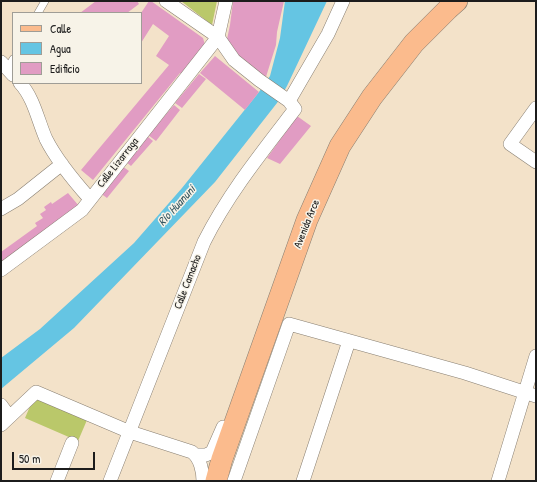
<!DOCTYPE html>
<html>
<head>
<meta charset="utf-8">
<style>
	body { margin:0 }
	#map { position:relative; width:537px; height:482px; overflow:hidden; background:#f3e2c9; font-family:"Patrick Hand",sans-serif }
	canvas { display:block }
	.frame { position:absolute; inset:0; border:2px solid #1c1c1c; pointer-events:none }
	.legend { position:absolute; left:12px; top:12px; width:130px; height:72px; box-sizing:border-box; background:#f7f3e8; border:1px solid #9f9d96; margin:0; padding:5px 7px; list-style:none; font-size:12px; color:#1c1c1c }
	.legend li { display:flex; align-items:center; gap:8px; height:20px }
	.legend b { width:20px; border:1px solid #9f9d96 }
	.scale { position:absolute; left:12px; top:452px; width:83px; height:18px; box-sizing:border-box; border:2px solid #1c1c1c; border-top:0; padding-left:5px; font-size:12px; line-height:14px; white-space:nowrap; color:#1c1c1c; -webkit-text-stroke:3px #f7f3e8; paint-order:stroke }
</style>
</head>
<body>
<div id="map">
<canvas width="537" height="482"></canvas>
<div class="frame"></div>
<ul class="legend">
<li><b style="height:5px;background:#fbbb8d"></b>Calle</li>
<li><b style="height:11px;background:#65c5e3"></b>Agua</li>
<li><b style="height:11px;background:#e19cc3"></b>Edificio</li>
</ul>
<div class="scale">50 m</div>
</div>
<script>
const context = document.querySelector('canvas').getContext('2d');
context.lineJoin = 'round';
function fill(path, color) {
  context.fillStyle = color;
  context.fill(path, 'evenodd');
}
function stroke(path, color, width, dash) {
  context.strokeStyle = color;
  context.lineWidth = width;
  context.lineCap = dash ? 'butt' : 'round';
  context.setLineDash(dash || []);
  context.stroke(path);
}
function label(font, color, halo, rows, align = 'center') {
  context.font = font + ' "Patrick Hand",sans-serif';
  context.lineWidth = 3;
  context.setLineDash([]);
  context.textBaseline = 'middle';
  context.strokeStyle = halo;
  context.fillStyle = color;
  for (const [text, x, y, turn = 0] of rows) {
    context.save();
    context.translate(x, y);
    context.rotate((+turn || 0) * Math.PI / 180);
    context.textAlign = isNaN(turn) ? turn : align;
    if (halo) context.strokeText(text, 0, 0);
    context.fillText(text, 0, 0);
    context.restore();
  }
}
fill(new Path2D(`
	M181,1H217L212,25Z
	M34,397L87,420L78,441L25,418Z`), '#bac86a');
fill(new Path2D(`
	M285,1H327L287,86L277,103L215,182L74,328L1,389V358L40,329L134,243L182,188L259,92L270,76L280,38Z`), '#65c5e3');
fill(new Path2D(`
	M96,1H137L139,4L127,13H80Z
	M149,1H151L203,38L205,45L183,75L180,73L93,180L81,170L169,65L156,56L169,36L153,24L141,43V13Z
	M233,1H284L277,32L276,45L265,80L226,44L230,25Z
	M215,56L259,92L245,110L200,73Z
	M199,74L206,79L182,108L175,103Z
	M174,105L180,110L156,141L148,135Z
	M297,116L311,126L280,164L267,158Z
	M147,136L153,141L131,166L126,162Z
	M122,166L129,171L107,198L100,193Z
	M68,193L79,206L1,264V252L37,226L35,223L43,218L40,214L46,210L44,207L51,202L52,204Z`), '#e19cc3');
const service = new Path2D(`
	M38,13L45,1
	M7,69L13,59`);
const minor = new Path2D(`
	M1,62L13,75
	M20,83C34,98 38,121 46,139C57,161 74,181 90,199
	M289,101L328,34L343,1
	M536,108L510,144L536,162
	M1,209L18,199L62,164
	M1,270L82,210L218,37L226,1
	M1,405L9,416
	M1,425L36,392L130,432L192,452C200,458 203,471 203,481
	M196,455H206L212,452L223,427
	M57,481L72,443
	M110,481L204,242C228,194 262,152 295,109L289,101L259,80L234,60L218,37L166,1
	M234,481L289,324L465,373L536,396
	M303,481L349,341
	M498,481L536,356`);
const primary = new Path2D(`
	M216,481L222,459L307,220L340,146L372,97L414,43L448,9L457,1`);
stroke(service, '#887f72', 8);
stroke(minor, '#887f72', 14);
stroke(primary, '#887f72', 22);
stroke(service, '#fff', 7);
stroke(minor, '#fff', 13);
stroke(primary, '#fbbb8d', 21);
label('11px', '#1c1c1c', '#f7f3e8', [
	["Calle Lizarraga",118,163,-52],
	["Avenida Arce",307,224,-68],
	["Calle Camacho",188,282,-69]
]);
label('italic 12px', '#365762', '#f7f3e8', [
	["Río Huanuni",177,206,-48]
]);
</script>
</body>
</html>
